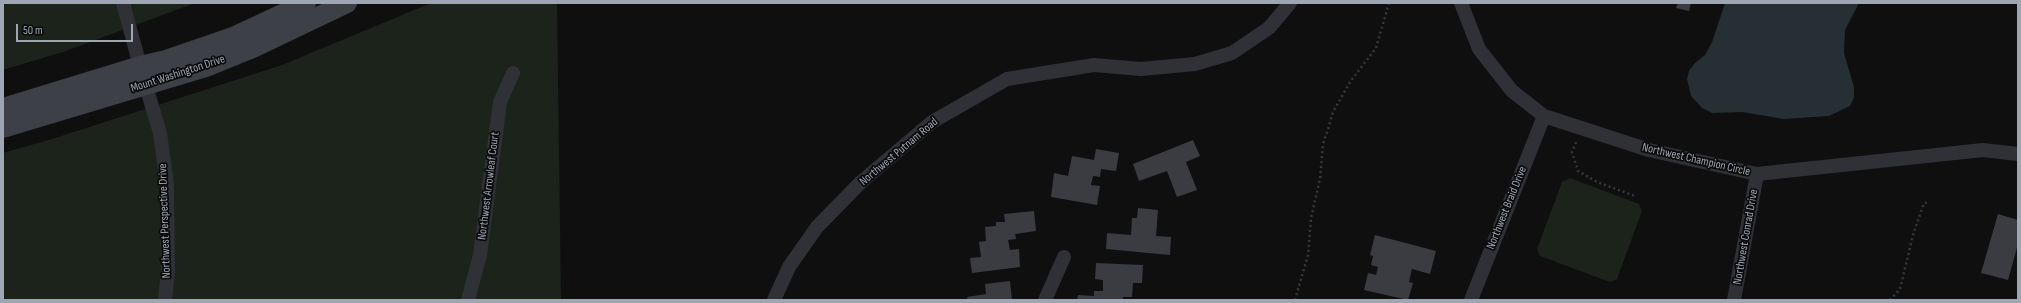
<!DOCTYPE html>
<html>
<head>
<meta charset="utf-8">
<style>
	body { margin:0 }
	#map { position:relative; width:2021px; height:303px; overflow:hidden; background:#0f0f10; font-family:"Sofia Sans Condensed",sans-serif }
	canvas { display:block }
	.frame { position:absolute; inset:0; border:4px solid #9fa6b3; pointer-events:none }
	.scale { position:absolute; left:16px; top:24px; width:117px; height:18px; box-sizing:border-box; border:2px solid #9fa6b3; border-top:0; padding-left:5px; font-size:12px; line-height:14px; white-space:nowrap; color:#9fa6b3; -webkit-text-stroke:3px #0a0a0b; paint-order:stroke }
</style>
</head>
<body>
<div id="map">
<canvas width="2021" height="303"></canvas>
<div class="frame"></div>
<div class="scale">50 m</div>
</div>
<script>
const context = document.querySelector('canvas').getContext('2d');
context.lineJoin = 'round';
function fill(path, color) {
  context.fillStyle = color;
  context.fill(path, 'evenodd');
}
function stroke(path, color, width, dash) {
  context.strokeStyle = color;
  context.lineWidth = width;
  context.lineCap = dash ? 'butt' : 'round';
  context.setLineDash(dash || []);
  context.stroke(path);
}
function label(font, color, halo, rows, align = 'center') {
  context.font = font + ' "Sofia Sans Condensed",sans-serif';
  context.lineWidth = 3.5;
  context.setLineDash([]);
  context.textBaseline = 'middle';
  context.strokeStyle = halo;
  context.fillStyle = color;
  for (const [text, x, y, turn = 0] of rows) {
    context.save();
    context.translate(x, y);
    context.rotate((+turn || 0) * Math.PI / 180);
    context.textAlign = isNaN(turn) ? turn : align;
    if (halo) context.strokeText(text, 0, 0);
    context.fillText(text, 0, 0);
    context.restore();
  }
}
fill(new Path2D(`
	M3,3H195L66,51L3,70Z
	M431,3H557L561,300H3V153L52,139L282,65Z
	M1570,178L1639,204L1642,211L1617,279L1610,282L1540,256L1537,249L1562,182Z`), '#1b231b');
fill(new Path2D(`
	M1725,3H1859L1845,30L1844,53L1854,87V98L1850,106L1829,116L1784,119L1742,112L1712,113L1702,108L1691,96L1687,79L1689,71L1695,63L1705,55L1712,42Z`), '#252f34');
fill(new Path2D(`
	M1678,3H1691L1689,11L1676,8Z
	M1193,140L1200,156L1186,162L1197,190L1177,197L1167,171L1139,181L1133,164Z
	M1096,149L1119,153L1116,171L1101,169L1100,177L1093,176L1091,185L1100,186L1097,205L1051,197L1054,173L1068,176L1072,156L1094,160Z
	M1138,208L1158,210L1156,236L1171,237L1170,255L1106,249L1107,233L1131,235L1132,218H1137Z
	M1034,211L1036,231L1015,234L1016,239L1008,240L1010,250L1019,249L1020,267L972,273L970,258L981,257L979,242L986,241L985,227L996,226V222H1005L1004,214Z
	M1998,214L2018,220V244L2008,280L1981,273Z
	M1375,235L1436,251L1430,274L1412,269L1409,282L1413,283L1408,300L1364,290L1368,273L1376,275L1378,267L1371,265L1373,256L1370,255Z
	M1096,263L1143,265L1142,283H1133L1132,297H1123V300H1077L1078,295L1094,296V291H1103V280L1095,279Z
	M1010,281L1012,300H968L967,297L986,294L985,284Z`), '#3b3c41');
stroke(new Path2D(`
	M1576,142L1572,152L1578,171L1597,182L1635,196
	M1295,300L1308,255L1311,218L1320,179L1323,144L1328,129L1333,112L1350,82L1376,48L1389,3
	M1890,300L1900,289L1913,235L1924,203L1929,202`), '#36383d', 2.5, [2, 3]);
stroke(new Path2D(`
	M123,3L140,66L160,133L167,184L168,271L165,300
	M1461,3L1479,49L1512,91L1544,116L1649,150L1757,174L1983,150L2018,154
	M468,300L480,255L500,102L513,73
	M774,300L789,267L817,227L861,182L932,122L1007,79L1094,65L1141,69L1195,64L1232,53L1269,28L1290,3
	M1045,300L1064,257
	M1471,300L1544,116
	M1734,300L1757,174`), '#303136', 14);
stroke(new Path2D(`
	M3,108L140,66L166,60L233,37L306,3
	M3,128L206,67L255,47L347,3`), '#3d4046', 20);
label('12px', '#9fa6b3', '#0a0a0b', [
	["Mount Washington Drive",178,74,-18],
	["Northwest Putnam Road",899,152,-40],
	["Northwest Champion Circle",1696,160,13],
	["Northwest Arrowleaf Court",489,186,-83],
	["Northwest Braid Drive",1507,208,-68],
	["Northwest Perspective Drive",165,221,-92],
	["Northwest Conrad Drive",1746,237,-80]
]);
</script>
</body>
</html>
